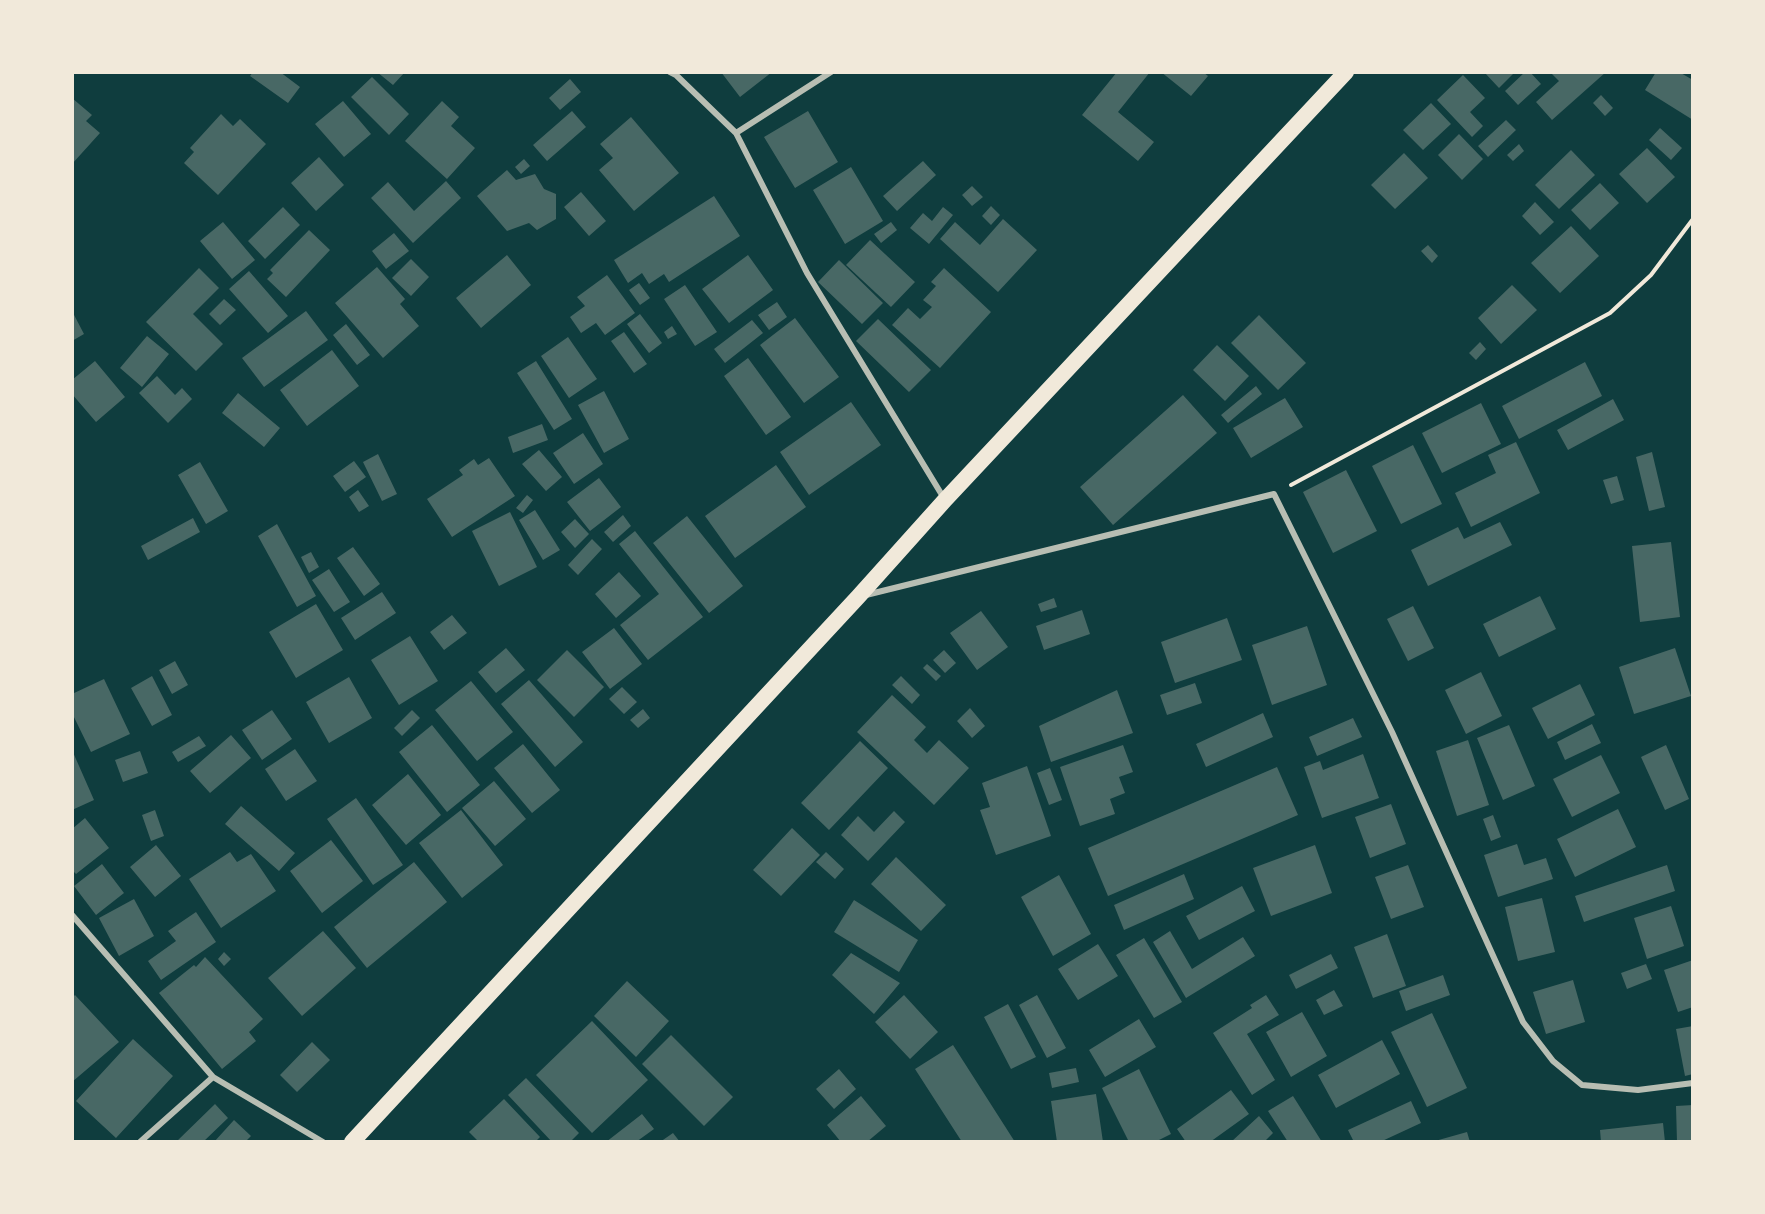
<!DOCTYPE html>
<html>
<head>
<meta charset="utf-8">
<style>
	body { margin:0 }
	#map { position:relative; width:1765px; height:1214px; overflow:hidden; background:#0f3d3e; font-family:"Noto Serif",serif }
	canvas { display:block }
	.frame { position:absolute; inset:0; border:74px solid #f1e9da; pointer-events:none }
</style>
</head>
<body>
<div id="map">
<canvas width="1765" height="1214"></canvas>
<div class="frame"></div>
</div>
<script>
const context = document.querySelector('canvas').getContext('2d');
context.lineJoin = 'round';
function fill(path, color) {
  context.fillStyle = color;
  context.fill(path, 'evenodd');
}
function stroke(path, color, width, dash) {
  context.strokeStyle = color;
  context.lineWidth = width;
  context.lineCap = dash ? 'butt' : 'round';
  context.setLineDash(dash || []);
  context.stroke(path);
}
fill(new Path2D(`
	M253,72H280L300,87L288,103L250,76Z
	M377,72H405L393,85Z
	M721,72H772L740,97Z
	M1117,72H1150L1118,112L1154,142L1138,161L1082,115Z
	M1161,72H1203L1208,76L1191,96Z
	M1484,72H1515L1499,88Z
	M1525,72H1530L1541,84L1518,105L1505,91Z
	M1550,72H1606L1552,120L1536,102L1559,81Z
	M1656,72H1679L1693,80V120L1645,90Z
	M1463,75L1485,98L1470,112L1483,126L1472,137L1437,100Z
	M372,77L409,114L389,135L351,97Z
	M570,79L581,92L560,110L549,98Z
	M1601,95L1613,108L1605,116L1593,103Z
	M72,98L92,115L86,121L100,133L72,164Z
	M343,101L371,134L344,157L315,124Z
	M442,101L459,117L451,126L475,148L447,179L405,141Z
	M1431,103L1451,124L1423,150L1403,130Z
	M572,111L586,127L547,161L533,145Z
	M808,111L838,162L795,188L764,137Z
	M221,114L233,126L240,119L266,144L218,195L184,163L194,152L190,148Z
	M631,117L679,173L634,211L599,170L613,158L600,144Z
	M1506,120L1516,130L1488,157L1478,146Z
	M1660,128L1682,148L1671,160L1649,140Z
	M1459,134L1483,159L1462,180L1438,155Z
	M1519,144L1524,151L1513,161L1507,155Z
	M1647,148L1675,177L1647,203L1619,174Z
	M1571,150L1595,175L1559,209L1535,185Z
	M1404,153L1428,178L1395,209L1371,185Z
	M319,157L344,185L316,211L291,183Z
	M524,159L530,166L521,174L515,167Z
	M923,161L936,175L897,211L883,196Z
	M851,167L883,221L845,244L813,190Z
	M507,170L516,180L535,174L544,189L556,194V219L537,230L529,223L507,231L477,196Z
	M446,181L461,198L413,243L371,198L388,182L414,211Z
	M1600,183L1619,203L1590,230L1571,210Z
	M972,186L983,197L972,206L962,195Z
	M581,192L606,221L589,236L564,207Z
	M714,196L740,236L669,282L664,274L649,284L642,273L628,283L614,260Z
	M1535,202L1554,222L1540,235L1522,216Z
	M991,206L1000,215L991,225L982,216Z
	M283,207L300,225L265,259L248,241Z
	M943,207L953,215L929,244L910,228L923,213L932,221Z
	M1003,219L1037,250L998,292L940,239L955,222L980,245Z
	M223,222L255,260L232,279L200,241Z
	M891,222L897,230L881,243L874,234Z
	M1571,226L1599,256L1560,293L1531,263Z
	M309,230L330,250L286,297L267,279L273,273L270,270Z
	M394,233L409,251L386,269L372,251Z
	M870,240L915,282L891,307L846,265Z
	M1428,245L1438,256L1432,263L1421,251Z
	M507,255L531,285L481,328L456,298Z
	M748,255L773,290L729,323L702,289Z
	M411,259L429,277L411,296L392,278Z
	M839,260L883,303L862,324L818,282Z
	M377,267L405,299L400,304L419,326L383,358L335,303Z
	M199,268L219,288L193,314L223,344L196,371L146,322Z
	M944,268L991,312L940,368L892,325L908,308L920,319L932,307L923,300L936,286L931,282Z
	M249,271L288,316L268,333L229,289Z
	M607,275L635,313L605,335L596,323L581,333L570,317L585,306L577,297Z
	M639,283L650,298L640,305L629,290Z
	M685,285L717,332L695,346L664,299Z
	M1512,285L1537,310L1501,344L1478,318Z
	M224,299L236,310L220,325L209,314Z
	M777,302L787,317L769,330L758,315Z
	M72,311L84,334L72,341Z
	M306,311L328,340L264,387L242,358Z
	M640,314L662,343L649,353L627,324Z
	M1259,315L1306,363L1278,390L1231,343Z
	M795,318L839,377L804,403L760,345Z
	M878,319L931,370L909,392L856,341Z
	M752,320L763,333L725,363L714,349Z
	M346,324L370,355L357,365L333,335Z
	M672,326L677,334L668,339L664,332Z
	M624,332L647,364L634,373L611,341Z
	M147,336L169,354L142,387L120,368Z
	M568,337L597,379L569,398L541,356Z
	M1480,342L1486,349L1476,360L1469,353Z
	M1217,345L1249,376L1225,401L1193,370Z
	M332,350L359,386L307,426L280,390Z
	M748,358L791,417L766,435L724,376Z
	M95,361L125,397L96,422L72,394V380Z
	M536,361L572,419L554,430L517,373Z
	M1585,362L1602,396L1519,439L1502,406Z
	M157,376L175,395L182,388L192,399L168,423L139,393Z
	M1256,386L1262,394L1228,423L1221,415Z
	M604,391L629,439L604,453L578,405Z
	M238,393L280,428L264,447L222,413Z
	M1183,395L1217,433L1113,525L1080,487Z
	M1285,398L1303,427L1251,458L1233,428Z
	M1613,399L1624,420L1568,450L1557,430Z
	M851,402L881,445L809,495L780,452Z
	M1481,403L1501,444L1442,473L1422,433Z
	M542,424L548,440L513,453L508,437Z
	M583,433L603,464L574,484L553,453Z
	M1516,442L1540,493L1471,527L1455,493L1496,473L1488,455Z
	M1413,445L1442,504L1401,524L1372,466Z
	M539,450L562,477L546,491L522,464Z
	M1652,452L1665,507L1649,511L1636,457Z
	M378,454L397,494L382,501L363,462Z
	M489,458L515,496L452,537L427,499L463,475L459,470L474,459L478,465Z
	M354,461L366,477L345,492L333,476Z
	M200,462L228,511L206,524L178,475Z
	M776,465L806,507L735,558L705,516Z
	M1346,470L1377,531L1333,553L1303,492Z
	M1617,476L1624,500L1611,504L1603,480Z
	M599,478L621,507L590,531L567,502Z
	M358,490L369,506L359,512L349,497Z
	M527,495L533,500L523,513L516,508Z
	M535,510L560,550L543,560L519,520Z
	M510,512L537,567L499,586L472,531Z
	M623,515L631,526L613,542L604,532Z
	M687,516L743,586L709,613L653,543Z
	M193,518L200,532L148,560L141,546Z
	M575,519L589,534L575,548L561,532Z
	M1500,522L1512,545L1428,586L1411,550L1458,527L1464,539Z
	M277,524L316,596L297,607L258,536Z
	M635,531L703,617L648,660L620,625L659,594L619,544Z
	M592,539L602,549L578,575L568,565Z
	M1671,542L1680,617L1640,622L1632,546Z
	M353,547L380,584L364,596L337,558Z
	M311,552L319,567L309,573L301,557Z
	M329,569L350,602L334,612L312,580Z
	M619,572L641,596L616,618L595,594Z
	M382,592L396,613L355,640L341,618Z
	M1540,596L1556,629L1499,657L1483,624Z
	M1054,598L1057,607L1041,612L1038,604Z
	M316,604L343,650L296,678L269,632Z
	M1413,606L1434,648L1408,661L1387,619Z
	M1082,610L1090,634L1044,650L1036,626Z
	M981,611L1008,647L977,670L950,633Z
	M452,615L467,633L444,650L430,632Z
	M1227,618L1242,660L1175,683L1161,642Z
	M1307,626L1327,685L1272,705L1252,645Z
	M614,628L642,664L610,689L582,652Z
	M410,636L438,681L399,705L371,660Z
	M506,648L525,670L496,693L478,672Z
	M1675,648L1691,696L1634,714L1619,667Z
	M567,650L604,687L574,717L537,680Z
	M944,650L956,663L945,673L933,660Z
	M175,661L188,685L172,694L159,670Z
	M927,664L941,676L936,681L923,668Z
	M1481,672L1502,716L1466,734L1445,690Z
	M152,676L172,715L152,726L131,688Z
	M901,676L920,695L912,704L892,685Z
	M349,677L372,718L329,743L306,702Z
	M104,679L130,734L91,752L72,713V694Z
	M529,680L583,742L555,767L501,704Z
	M471,681L513,732L477,761L435,710Z
	M1195,683L1202,703L1167,715L1160,695Z
	M1580,684L1595,715L1548,739L1532,708Z
	M622,687L637,702L624,714L609,699Z
	M1117,690L1133,733L1051,762L1039,726Z
	M892,695L926,727L914,740L927,753L939,740L969,768L934,805L857,732Z
	M970,708L985,726L972,738L957,721Z
	M643,709L650,718L638,728L630,720Z
	M272,710L292,739L262,760L242,730Z
	M412,710L420,718L402,736L394,728Z
	M1263,713L1273,737L1206,767L1196,744Z
	M1353,718L1362,737L1317,756L1309,737Z
	M1592,724L1601,743L1565,760L1557,742Z
	M432,725L480,785L447,812L399,752Z
	M1509,725L1535,786L1503,800L1477,738Z
	M231,735L251,758L210,793L190,771Z
	M199,736L206,746L178,762L172,752Z
	M1468,740L1489,805L1457,816L1436,751Z
	M860,741L888,768L829,830L801,803Z
	M523,744L560,790L532,813L494,768Z
	M1123,745L1133,772L1119,777L1125,793L1110,799L1115,814L1080,826L1060,767Z
	M1666,745L1689,799L1665,810L1641,757Z
	M295,749L317,781L286,801L265,769Z
	M72,750L94,800L72,810Z
	M140,751L148,773L123,782L115,760Z
	M1363,754L1379,798L1322,818L1304,767L1320,761L1323,770Z
	M1601,755L1620,793L1572,817L1553,779Z
	M1027,766L1051,836L996,855L980,810L990,807L982,783Z
	M1277,767L1298,815L1108,896L1088,848Z
	M1050,768L1062,800L1049,805L1037,773Z
	M408,774L441,815L406,845L372,805Z
	M494,781L526,819L495,846L462,808Z
	M356,798L403,865L373,885L327,819Z
	M1391,804L1406,844L1370,858L1355,817Z
	M241,806L295,853L279,871L225,824Z
	M1618,809L1636,847L1575,877L1557,839Z
	M155,810L164,836L151,841L142,815Z
	M461,810L503,865L462,898L419,843Z
	M894,811L905,822L868,861L841,835L858,816L874,832Z
	M1493,815L1501,837L1491,841L1483,819Z
	M85,818L109,848L76,874L72,870V829Z
	M792,828L820,855L781,896L753,870Z
	M331,840L363,881L322,913L290,871Z
	M1517,844L1524,865L1546,858L1553,879L1498,897L1484,855Z
	M156,845L181,876L155,897L130,867Z
	M1315,845L1332,893L1271,916L1253,868Z
	M230,852L237,862L251,854L276,891L221,928L189,879Z
	M826,852L844,869L835,879L816,862Z
	M896,857L946,905L921,931L871,884Z
	M414,862L447,902L367,968L334,927Z
	M102,864L124,893L96,915L74,886Z
	M1408,865L1424,907L1391,919L1375,877Z
	M1667,865L1675,891L1584,922L1575,896Z
	M1184,874L1194,899L1124,930L1114,905Z
	M1059,875L1091,934L1053,956L1021,897Z
	M1242,886L1255,911L1199,940L1186,916Z
	M1542,898L1555,952L1518,961L1505,907Z
	M134,899L154,936L119,956L99,918Z
	M854,900L918,940L899,972L834,932Z
	M1671,906L1684,946L1647,959L1634,918Z
	M196,912L216,942L161,980L148,961L176,941L168,931Z
	M323,931L356,968L302,1016L268,978Z
	M1170,931L1192,969L1243,937L1255,956L1186,998L1153,942Z
	M1387,934L1406,986L1373,998L1354,947Z
	M1144,938L1182,1002L1154,1018L1116,955Z
	M1098,944L1118,976L1078,1000L1058,969Z
	M224,952L231,959L224,966L218,959Z
	M851,953L900,983L874,1014L832,975Z
	M1331,954L1338,968L1296,989L1289,975Z
	M205,957L263,1019L249,1032L256,1041L222,1069L159,993L194,965L196,967Z
	M1693,960V1007L1678,1012L1664,970Z
	M1646,964L1652,979L1627,989L1621,973Z
	M1443,975L1450,995L1406,1011L1399,991Z
	M1573,980L1585,1022L1546,1034L1533,992Z
	M627,981L669,1021L636,1057L594,1016Z
	M1334,990L1343,1006L1324,1015L1316,1000Z
	M75,995L119,1042L72,1082V998Z
	M904,995L938,1032L910,1059L875,1022Z
	M1037,995L1066,1048L1047,1058L1019,1005Z
	M1266,995L1279,1015L1247,1034L1275,1080L1252,1095L1213,1033L1252,1008L1250,1005Z
	M1008,1004L1036,1057L1011,1069L984,1017Z
	M1302,1012L1327,1056L1291,1077L1266,1032Z
	M1432,1013L1467,1088L1427,1107L1391,1032Z
	M1139,1019L1156,1047L1105,1077L1089,1050Z
	M592,1021L648,1080L592,1133L536,1075Z
	M1693,1026V1074L1685,1076L1676,1029Z
	M671,1035L733,1097L704,1126L642,1064Z
	M133,1039L173,1076L116,1138L76,1101Z
	M1382,1040L1400,1074L1336,1108L1318,1075Z
	M312,1042L330,1060L297,1092L280,1075Z
	M953,1045L1015,1142H962L915,1069Z
	M1076,1068L1079,1082L1052,1088L1049,1073Z
	M839,1069L856,1089L834,1109L816,1089Z
	M1139,1069L1171,1134L1155,1142H1129L1102,1088Z
	M526,1078L579,1133L570,1142H552L508,1095Z
	M1231,1090L1249,1114L1210,1142H1186L1177,1129Z
	M1096,1094L1103,1142H1057L1051,1101Z
	M861,1096L886,1126L867,1142H841L827,1125Z
	M1293,1096L1322,1142H1288L1268,1111Z
	M504,1099L540,1137L535,1142H479L469,1132Z
	M1411,1101L1421,1123L1380,1142H1354L1348,1130Z
	M215,1104L228,1118L203,1142H176Z
	M1693,1105V1142H1677L1676,1106Z
	M642,1114L654,1129L636,1142H606Z
	M1259,1116L1273,1133L1264,1142H1231Z
	M234,1120L251,1136L245,1142H214Z
	M1663,1123L1665,1142H1601L1600,1130Z
	M1467,1132L1470,1142H1435V1141Z
	M673,1133L680,1142H660Z`), '#486865');
stroke(new Path2D(`
	M1291,485L1610,313L1651,275L1693,219`), '#f1e9da', 4);
stroke(new Path2D(`
	M670,72L676,75L736,133L831,72
	M736,133L807,273L945,500
	M866,595L1274,494L1392,732L1523,1022L1553,1061L1582,1085L1638,1090L1693,1083
	M72,915L213,1077L323,1142
	M140,1142L213,1077`), '#b8beb3', 6);
stroke(new Path2D(`
	M352,1142L858,597L945,500L1346,72`), '#f1e9da', 16);
</script>
</body>
</html>
